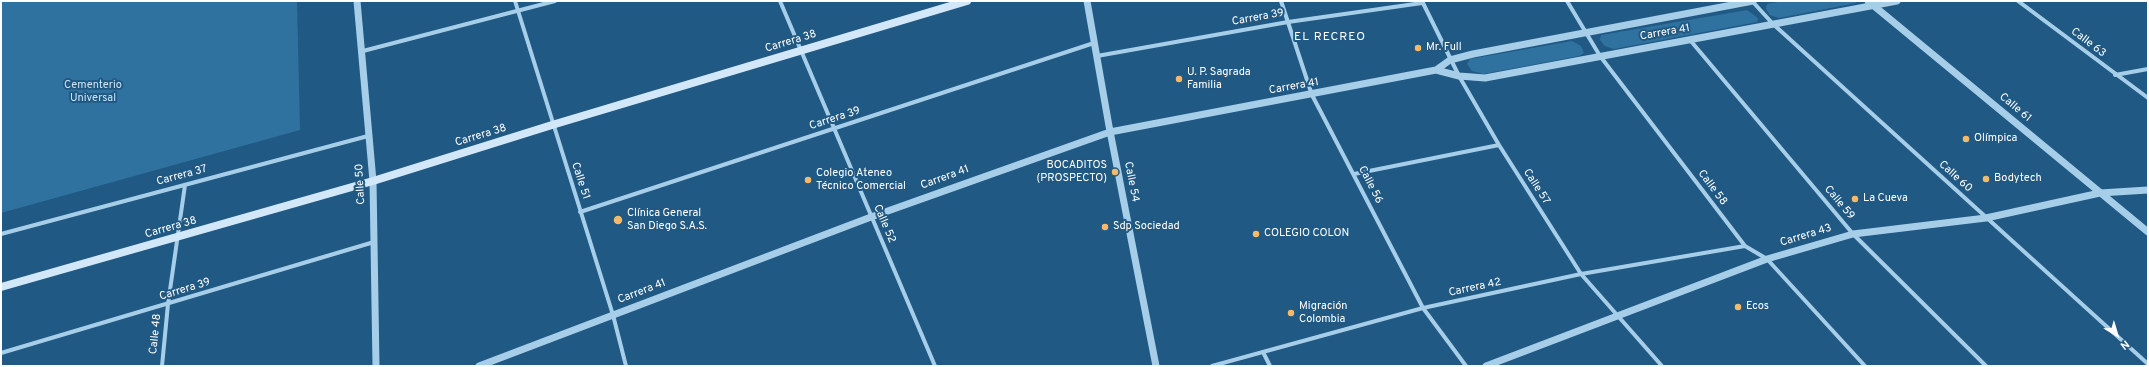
<!DOCTYPE html>
<html>
<head>
<meta charset="utf-8">
<style>
	body { margin:0 }
	#map { position:relative; width:2149px; height:367px; overflow:hidden; background:#205983; font-family:Overpass,sans-serif }
	canvas { display:block }
	.frame { position:absolute; inset:0; border:2px solid #fff; pointer-events:none }
	.north { position:absolute; left:2097px; top:315px; width:40px; height:40px; -webkit-text-stroke:3px #205983; paint-order:stroke; rotate:142deg; font-size:11px; font-weight:700; line-height:16px; text-align:center; color:#fff }
	.north::after { content:''; display:block; margin:auto; width:14px; height:18px; background:#fff; clip-path:polygon(50% 0,100% 100%,50% 72%,0 100%) }
</style>
</head>
<body>
<div id="map">
<canvas width="2149" height="367"></canvas>
<div class="frame"></div>
<div class="north">N</div>
</div>
<script>
const context = document.querySelector('canvas').getContext('2d');
context.lineJoin = 'round';
function fill(path, color) {
  context.fillStyle = color;
  context.fill(path, 'evenodd');
}
function stroke(path, color, width, dash) {
  context.strokeStyle = color;
  context.lineWidth = width;
  context.lineCap = dash ? 'butt' : 'round';
  context.setLineDash(dash || []);
  context.stroke(path);
}
function label(font, color, halo, rows, align = 'center') {
  context.font = font + ' Overpass,sans-serif';
  context.lineWidth = 4;
  context.setLineDash([]);
  context.textBaseline = 'middle';
  context.strokeStyle = halo;
  context.fillStyle = color;
  for (const [text, x, y, turn = 0] of rows) {
    context.save();
    context.translate(x, y);
    context.rotate((+turn || 0) * Math.PI / 180);
    context.textAlign = isNaN(turn) ? turn : align;
    if (halo) context.strokeText(text, 0, 0);
    context.fillText(text, 0, 0);
    context.restore();
  }
}
fill(new Path2D(`
	M1,1H297L300,130L1,213Z
	M1784,1H1857L1856,3L1779,18L1770,15L1766,9L1767,4Z
	M1747,10L1758,18L1757,22L1614,49L1605,46L1600,40L1601,35Z
	M1572,41L1581,46L1584,53L1579,56L1483,74L1472,71L1467,64L1470,59Z`), '#30729f');
stroke(new Path2D(`
	M515,1L613,315L626,366
	M780,1L935,366
	M1281,1L1312,95L1423,308L1466,366
	M1422,1L1459,76L1499,145L1581,274L1662,366
	M1567,1L1600,56L1745,246L1767,259L1865,366
	M1752,1L1773,24L2148,364
	M2018,1L2148,98
	M1690,40L1853,234L1986,366
	M363,51L555,1
	M1097,56L1288,22L1422,3
	M2115,75L2148,69
	M1354,174L1499,145
	M580,212L1094,43
	M1,234L368,136
	M1263,352L1270,366
	M1,353L374,242
	M162,366L168,304L185,185
	M1212,366L1423,308L1581,274L1745,246`), '#a7cee9', 4);
stroke(new Path2D(`
	M357,1L373,181L376,366
	M1087,1L1109,126L1156,366
	M1868,1L2148,232
	M1436,70L1450,60L1473,54L1753,1
	M479,366L871,217L1110,132L1436,70L1459,76L1485,78L1897,1
	M1486,366L1767,259L1853,234L1986,218L2100,193L2148,190`), '#a7cee9', 7);
stroke(new Path2D(`
	M1,287L373,181L552,125L967,1`), '#d2e7f7', 8);
for (const [x, y, r, color] of [
	[1418,48,4,"#f6b968"],
	[1179,79,4,"#f6b968"],
	[1966,139,4,"#f6b968"],
	[1115,172,4,"#f6b968"],
	[1986,179,4,"#f6b968"],
	[808,180,4,"#f6b968"],
	[1855,199,4,"#f6b968"],
	[618,220,5,"#f6b968"],
	[1105,227,4,"#f6b968"],
	[1256,234,4,"#f6b968"],
	[1738,307,4,"#f6b968"],
	[1291,313,4,"#f6b968"]
]) {
  const dot = new Path2D();
  dot.arc(x, y, r, 0, 2 * Math.PI);
  context.fillStyle = color;
  context.fill(dot);
  stroke(dot, '#205983', 1.5);
}
label('11px', '#fff', '#205983', [
	["Carrera 39",1258,18,-10],
	["Carrera 41",1665,33,-10],
	["Carrera 38",791,42,-17],
	["Calle 63",2088,43,37],
	["Carrera 41",1294,87,-10],
	["Calle 61",2015,108,40],
	["Carrera 39",835,119,-18],
	["Carrera 38",481,136,-17],
	["Carrera 37",182,176,-15],
	["Calle 60",1955,177,42],
	["Carrera 41",945,178,-20],
	["Calle 51",580,181,72],
	["Calle 54",1131,182,79],
	["Calle 50",361,184,-93],
	["Calle 56",1370,185,63],
	["Calle 57",1536,187,57],
	["Calle 58",1712,188,53],
	["Calle 59",1839,203,50],
	["Calle 52",884,224,67],
	["Carrera 38",171,228,-16],
	["Carrera 43",1806,236,-17],
	["Carrera 42",1475,288,-12],
	["Carrera 39",185,290,-17],
	["Carrera 41",642,292,-21],
	["Calle 48",156,334,-84]
]);
label('11px', '#fff', '#205983', [
	["Mr. Full",1426,48],
	["U. P. Sagrada",1187,73],
	["Familia",1187,86],
	["Olímpica",1974,139],
	["BOCADITOS",1107,166,"right"],
	["(PROSPECTO)",1107,179,"right"],
	["Colegio Ateneo",816,174],
	["Técnico Comercial",816,187],
	["Bodytech",1994,179],
	["La Cueva",1863,199],
	["Clínica General",627,214],
	["San Diego S.A.S.",627,227],
	["Sdp Sociedad",1113,227],
	["COLEGIO COLON",1264,234],
	["Migración",1299,307],
	["Colombia",1299,320],
	["Ecos",1746,307]
], 'left');
label('11px', '#cce5f7', '#205983', [
	["Cementerio",93,86],
	["Universal",93,99]
]);
context.letterSpacing = '1px';
label('12px', '#fff', '#205983', [
	["EL RECREO",1330,38]
]);
context.letterSpacing = '0px';
</script>
</body>
</html>
